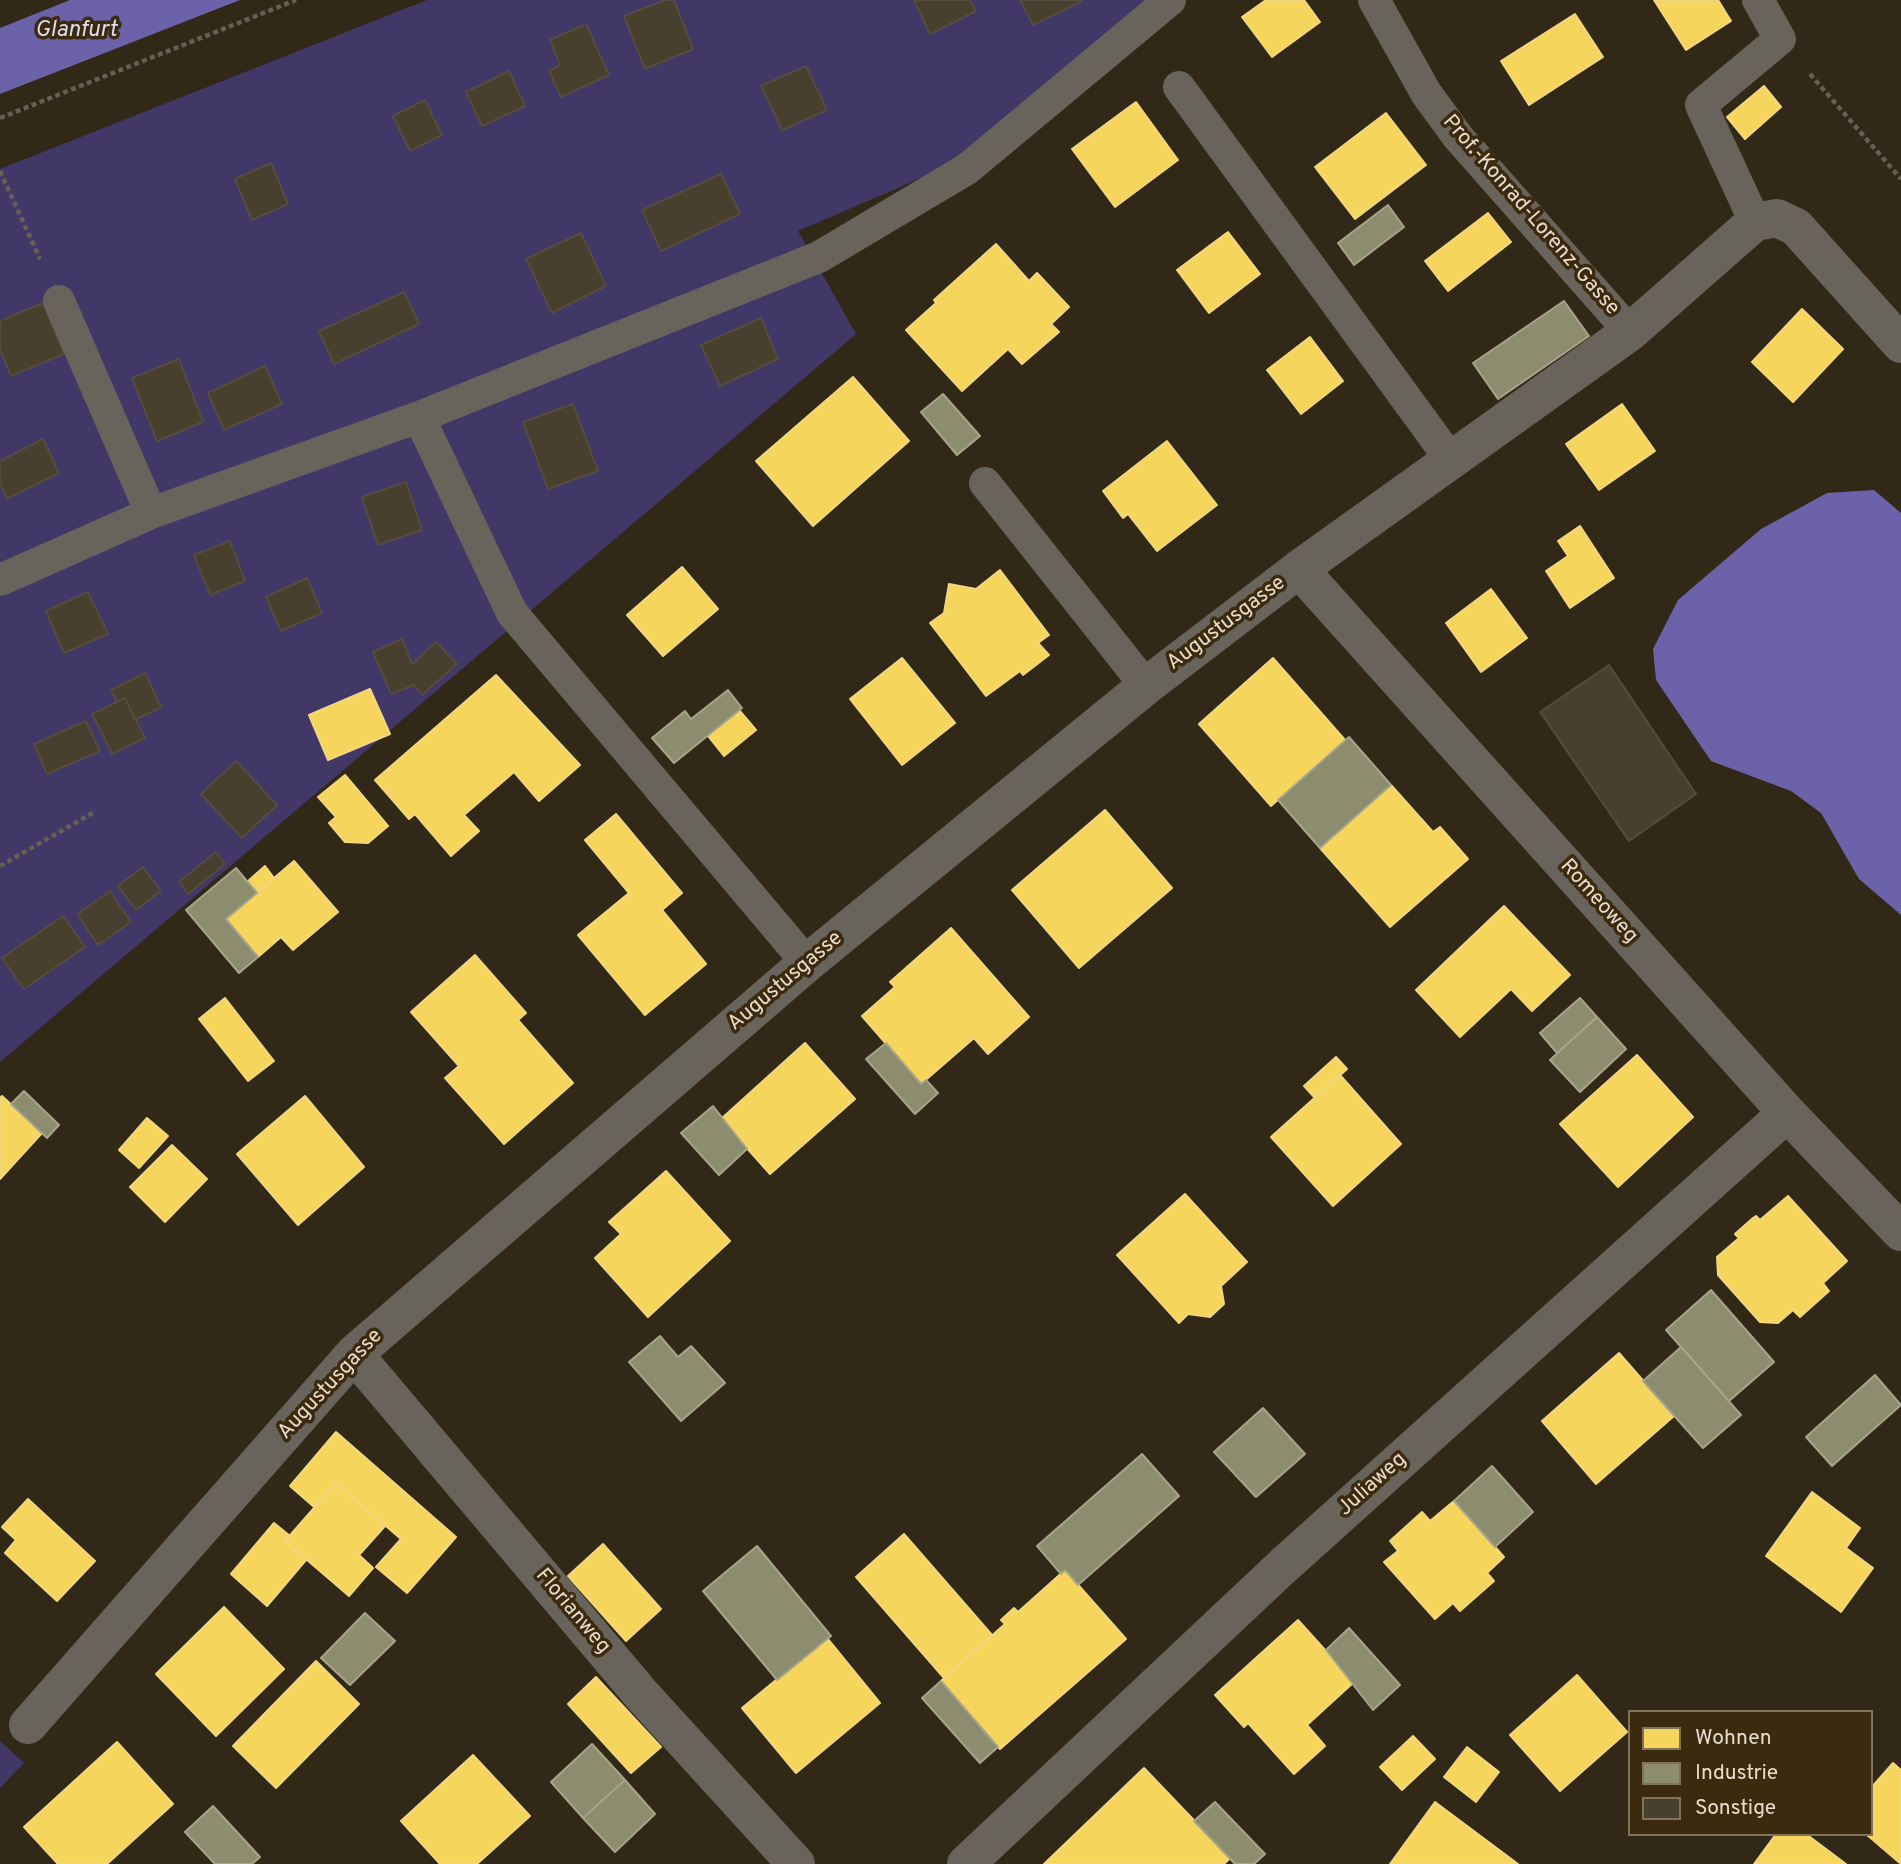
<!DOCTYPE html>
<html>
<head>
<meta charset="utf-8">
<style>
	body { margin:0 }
	#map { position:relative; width:1901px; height:1864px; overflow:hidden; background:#322818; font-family:Overpass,sans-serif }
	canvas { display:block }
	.legend { position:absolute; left:1628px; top:1710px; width:245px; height:126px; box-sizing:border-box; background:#3c2a0e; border:2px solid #81725a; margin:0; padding:9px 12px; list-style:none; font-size:21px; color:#e8ddcd }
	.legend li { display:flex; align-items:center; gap:14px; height:35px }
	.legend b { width:35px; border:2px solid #81725a }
</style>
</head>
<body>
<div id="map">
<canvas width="1901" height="1864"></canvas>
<ul class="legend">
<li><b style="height:19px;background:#f6d55c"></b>Wohnen</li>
<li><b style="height:19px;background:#8c8c6e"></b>Industrie</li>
<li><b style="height:19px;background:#493f2f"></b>Sonstige</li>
</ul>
</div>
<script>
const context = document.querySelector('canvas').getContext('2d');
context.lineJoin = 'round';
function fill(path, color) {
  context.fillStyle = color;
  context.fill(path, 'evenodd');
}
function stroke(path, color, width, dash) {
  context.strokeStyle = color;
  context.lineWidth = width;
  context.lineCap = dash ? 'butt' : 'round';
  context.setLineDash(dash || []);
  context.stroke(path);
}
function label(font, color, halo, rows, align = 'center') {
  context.font = font + ' Overpass,sans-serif';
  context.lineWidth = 7;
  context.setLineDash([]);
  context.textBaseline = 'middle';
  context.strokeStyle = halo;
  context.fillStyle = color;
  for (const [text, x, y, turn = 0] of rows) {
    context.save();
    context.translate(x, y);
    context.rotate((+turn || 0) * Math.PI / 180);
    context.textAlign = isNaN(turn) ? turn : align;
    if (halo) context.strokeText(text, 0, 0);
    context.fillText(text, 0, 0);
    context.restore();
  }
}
fill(new Path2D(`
	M427,0H1151L951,165L798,231L856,334L0,1062V169Z
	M0,1741L24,1763L0,1788Z`), '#413868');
fill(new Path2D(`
	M70,0H240L0,94V28Z
	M1874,490L1901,513V915L1859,879L1821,813L1791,791L1711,761L1656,680L1653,649L1678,600L1761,529L1827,493Z`), '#6c62a9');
const homes = new Path2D(`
	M1266,0H1304L1320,22L1272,57L1242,17Z
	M1654,0H1718L1731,21L1686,50Z
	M1575,14L1603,57L1529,105L1501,61Z
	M1764,86L1781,107L1745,139L1727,117Z
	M1136,102L1178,160L1115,207L1072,149Z
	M1386,113L1426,165L1355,219L1315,167Z
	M1488,213L1511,242L1448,291L1425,261Z
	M1228,232L1260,274L1209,313L1177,270Z
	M996,244L1029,281L1037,273L1069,307L1051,324L1059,332L1022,364L1008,349L962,391L906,330L936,303L934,300Z
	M1802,309L1843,349L1793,402L1752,362Z
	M1310,337L1343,381L1301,414L1267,370Z
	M853,377L909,441L813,526L756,461Z
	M1622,404L1655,451L1599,490L1566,444Z
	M1167,441L1217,505L1157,551L1128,514L1123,518L1103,491Z
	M1580,526L1614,578L1570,608L1546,571L1568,556L1558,541Z
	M682,567L718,609L663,656L627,615Z
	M1000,570L1049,635L1038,643L1049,655L1023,675L1020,671L986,696L930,623L944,613L949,584L976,589Z
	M1491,589L1527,638L1481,672L1446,623Z
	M902,658L955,723L902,765L850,699Z
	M1273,658L1345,740L1271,806L1199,724Z
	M496,675L580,765L539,801L514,772L464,815L479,831L451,856L415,814L409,819L375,780Z
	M370,689L390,734L328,760L309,715Z
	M739,710L756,730L724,756L708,736Z
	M345,775L388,826L368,843L345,842L329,823L336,817L318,797Z
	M1391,785L1433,832L1440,827L1468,859L1390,927L1320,848Z
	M1105,810L1172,888L1079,968L1012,890Z
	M616,814L682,893L662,910L706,964L645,1015L578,935L629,893L585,840Z
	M294,861L338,912L293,950L281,937L258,957L226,919Z
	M265,866L274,878L257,893L247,882Z
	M1504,906L1570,975L1532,1011L1511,989L1460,1037L1416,990Z
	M951,928L1029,1017L988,1054L974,1038L921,1084L862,1016L895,987L890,982Z
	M475,955L526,1013L518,1020L573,1083L504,1144L445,1078L459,1066L411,1012Z
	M225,998L274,1061L248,1081L199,1019Z
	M805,1043L855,1099L770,1174L721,1119Z
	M1637,1055L1693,1117L1618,1187L1560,1124Z
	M1336,1057L1347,1069L1315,1098L1304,1086Z
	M1340,1075L1401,1144L1333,1206L1271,1137Z
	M2,1096L42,1133L0,1179V1098Z
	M305,1096L364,1167L298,1225L237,1154Z
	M147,1118L168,1136L139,1168L119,1150Z
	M172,1145L207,1179L165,1222L130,1187Z
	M666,1171L730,1241L648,1317L595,1258L621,1234L609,1222Z
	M1185,1194L1247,1262L1221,1286L1224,1304L1210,1317L1188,1314L1179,1323L1117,1255Z
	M1788,1196L1847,1261L1823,1283L1829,1291L1800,1317L1793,1310L1778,1323L1760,1322L1718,1275L1717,1257L1739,1238L1735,1234L1753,1218L1756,1216L1760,1220Z
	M1619,1353L1674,1416L1596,1484L1542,1421Z
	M336,1432L456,1537L407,1593L376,1567L401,1539L336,1483L314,1507L290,1486Z
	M336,1483L385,1526L359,1555L373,1568L349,1596L285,1541Z
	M1812,1492L1860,1528L1846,1548L1873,1568L1841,1612L1766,1556Z
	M28,1499L95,1561L57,1601L5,1553L16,1540L2,1527Z
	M1454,1501L1504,1557L1487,1573L1494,1581L1460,1611L1453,1603L1435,1619L1384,1562L1398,1551L1390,1541L1422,1512L1430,1521Z
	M274,1523L290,1536L285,1541L306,1560L267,1606L231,1574Z
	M904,1534L992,1635L944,1678L856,1577Z
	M603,1544L661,1609L626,1641L568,1576Z
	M1065,1570L1126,1639L1000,1749L941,1681L1005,1624L1001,1620L1014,1608L1018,1612Z
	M224,1607L284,1669L216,1736L156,1674Z
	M1298,1620L1354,1682L1307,1725L1325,1746L1294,1774L1248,1723L1244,1727L1215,1695Z
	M827,1638L880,1703L796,1773L742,1708Z
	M316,1661L359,1704L276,1788L233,1746Z
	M1577,1675L1627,1732L1560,1791L1510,1735Z
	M596,1677L661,1747L631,1773L568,1704Z
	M1413,1736L1435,1759L1402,1790L1380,1767Z
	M117,1742L173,1804L107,1864H58L24,1827Z
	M1467,1747L1499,1772L1476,1802L1444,1777Z
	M473,1755L530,1816L477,1864H440L401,1821Z
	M1893,1763L1901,1770V1864L1866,1834H1871V1788Z
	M1144,1768L1230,1858L1224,1864H1044Z
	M1435,1802L1518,1864H1390Z
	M1776,1834H1806L1846,1864H1754Z`);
fill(homes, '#f6d55c');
stroke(homes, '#f2d77e', 2);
const industry = new Path2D(`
	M1388,205L1404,227L1354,265L1338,243Z
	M1564,301L1589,336L1498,399L1473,363Z
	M943,394L980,436L957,455L921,412Z
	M728,690L742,708L674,763L652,738L685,711L691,719Z
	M1349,737L1391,785L1320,848L1278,800Z
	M236,868L257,893L226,919L258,957L239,973L186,910Z
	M1580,998L1597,1017L1557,1053L1540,1033Z
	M1597,1017L1626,1049L1580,1092L1550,1060Z
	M886,1043L921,1084L926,1080L938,1093L915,1114L866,1059Z
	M24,1091L59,1125L47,1138L11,1104Z
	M713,1106L747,1149L719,1175L681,1133Z
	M1711,1290L1774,1362L1729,1401L1666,1330Z
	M660,1336L678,1357L691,1346L725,1383L681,1421L629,1362Z
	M1681,1347L1741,1415L1703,1448L1643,1381Z
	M1875,1375L1901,1405L1832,1466L1806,1437Z
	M1263,1408L1305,1454L1256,1497L1214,1452Z
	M1142,1454L1179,1496L1078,1585L1065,1570L1061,1574L1037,1546Z
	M1492,1466L1533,1512L1495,1547L1454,1501Z
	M757,1546L831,1636L777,1680L703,1591Z
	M365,1613L395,1641L350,1685L321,1658Z
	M1349,1628L1400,1685L1373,1710L1326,1650Z
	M941,1681L998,1747L980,1763L922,1698Z
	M592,1744L625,1780L583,1818L551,1782Z
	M625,1780L655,1814L615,1852L583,1818Z
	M1215,1802L1265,1854L1254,1864H1235L1194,1821Z
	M213,1806L260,1857L252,1864H215L185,1832Z`);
fill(industry, '#8c8c6e');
stroke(industry, '#a8a48a', 2);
const building = new Path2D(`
	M665,0H674L693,49L645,69L624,16Z
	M914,0H970L976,11L930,34Z
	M1020,0H1082V1L1033,25Z
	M586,24L609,75L561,97L549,71L560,65L550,40Z
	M806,66L827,110L782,130L761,86Z
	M509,71L525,106L482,126L466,92Z
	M425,100L442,135L410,151L393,116Z
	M271,163L288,204L252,220L235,179Z
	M721,174L740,214L661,251L642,210Z
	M581,233L606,286L552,313L526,259Z
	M404,292L419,324L334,364L319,331Z
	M43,303L64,354L11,376L0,350V321Z
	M761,318L778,359L720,386L701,345Z
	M179,359L203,422L157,441L132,378Z
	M265,366L282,404L224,430L208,393Z
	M573,404L598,471L548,489L523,422Z
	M43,439L59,473L7,499L0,484V461Z
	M406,482L422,530L378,545L362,497Z
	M230,541L245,581L210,595L194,555Z
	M307,578L322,613L281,631L266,597Z
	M88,592L108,634L64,653L46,611Z
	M402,639L412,664L436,642L457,664L422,695L414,685L391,694L373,652Z
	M1609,665L1696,794L1629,841L1540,712Z
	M145,673L161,707L135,720L125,698L117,702L111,690Z
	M125,698L145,738L112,754L92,714Z
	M86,721L100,751L47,774L34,744Z
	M236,761L277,805L242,838L201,794Z
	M216,852L225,864L188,894L179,882Z
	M143,867L161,891L136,910L118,886Z
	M110,891L131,922L98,945L77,914Z
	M63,916L85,947L24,989L2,958Z`);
fill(building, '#493f2f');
stroke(building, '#544d3f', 2);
stroke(new Path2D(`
	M1810,74L1901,179
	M0,118L296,0
	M0,171L40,259
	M0,866L96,811`), '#655f56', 4.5, [5, 3.5]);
stroke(new Path2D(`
	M1374,0L1426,93L1458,137L1630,332
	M1179,87L1451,460
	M1755,222L1701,105L1780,39L1758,0
	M59,301L151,513
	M419,417L512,613L807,963
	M985,483L1146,686
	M0,580L151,513L419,417L819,257L967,169L1170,0`), '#68645b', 32);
stroke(new Path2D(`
	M1299,569L1787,1113L1901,1232
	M354,1354L641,1694L796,1864
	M28,1725L354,1354L807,963L1146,686L1299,569L1630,332L1755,222L1777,218L1796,227L1901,344
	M966,1864L1283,1566L1787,1113`), '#68645b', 38);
label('21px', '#e8ddcd', '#3c2a0e', [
	["Prof.-Konrad-Lorenz-Gasse",1530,216,49],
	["Augustusgasse",1227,624,-37],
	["Romeoweg",1598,902,48],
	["Augustusgasse",786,982,-40],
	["Augustusgasse",331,1385,-47],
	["Juliaweg",1373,1485,-42],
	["Florianweg",572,1612,50]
]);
label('italic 23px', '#deddf3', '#3c2a0e', [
	["Glanfurt",76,31]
]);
</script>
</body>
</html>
